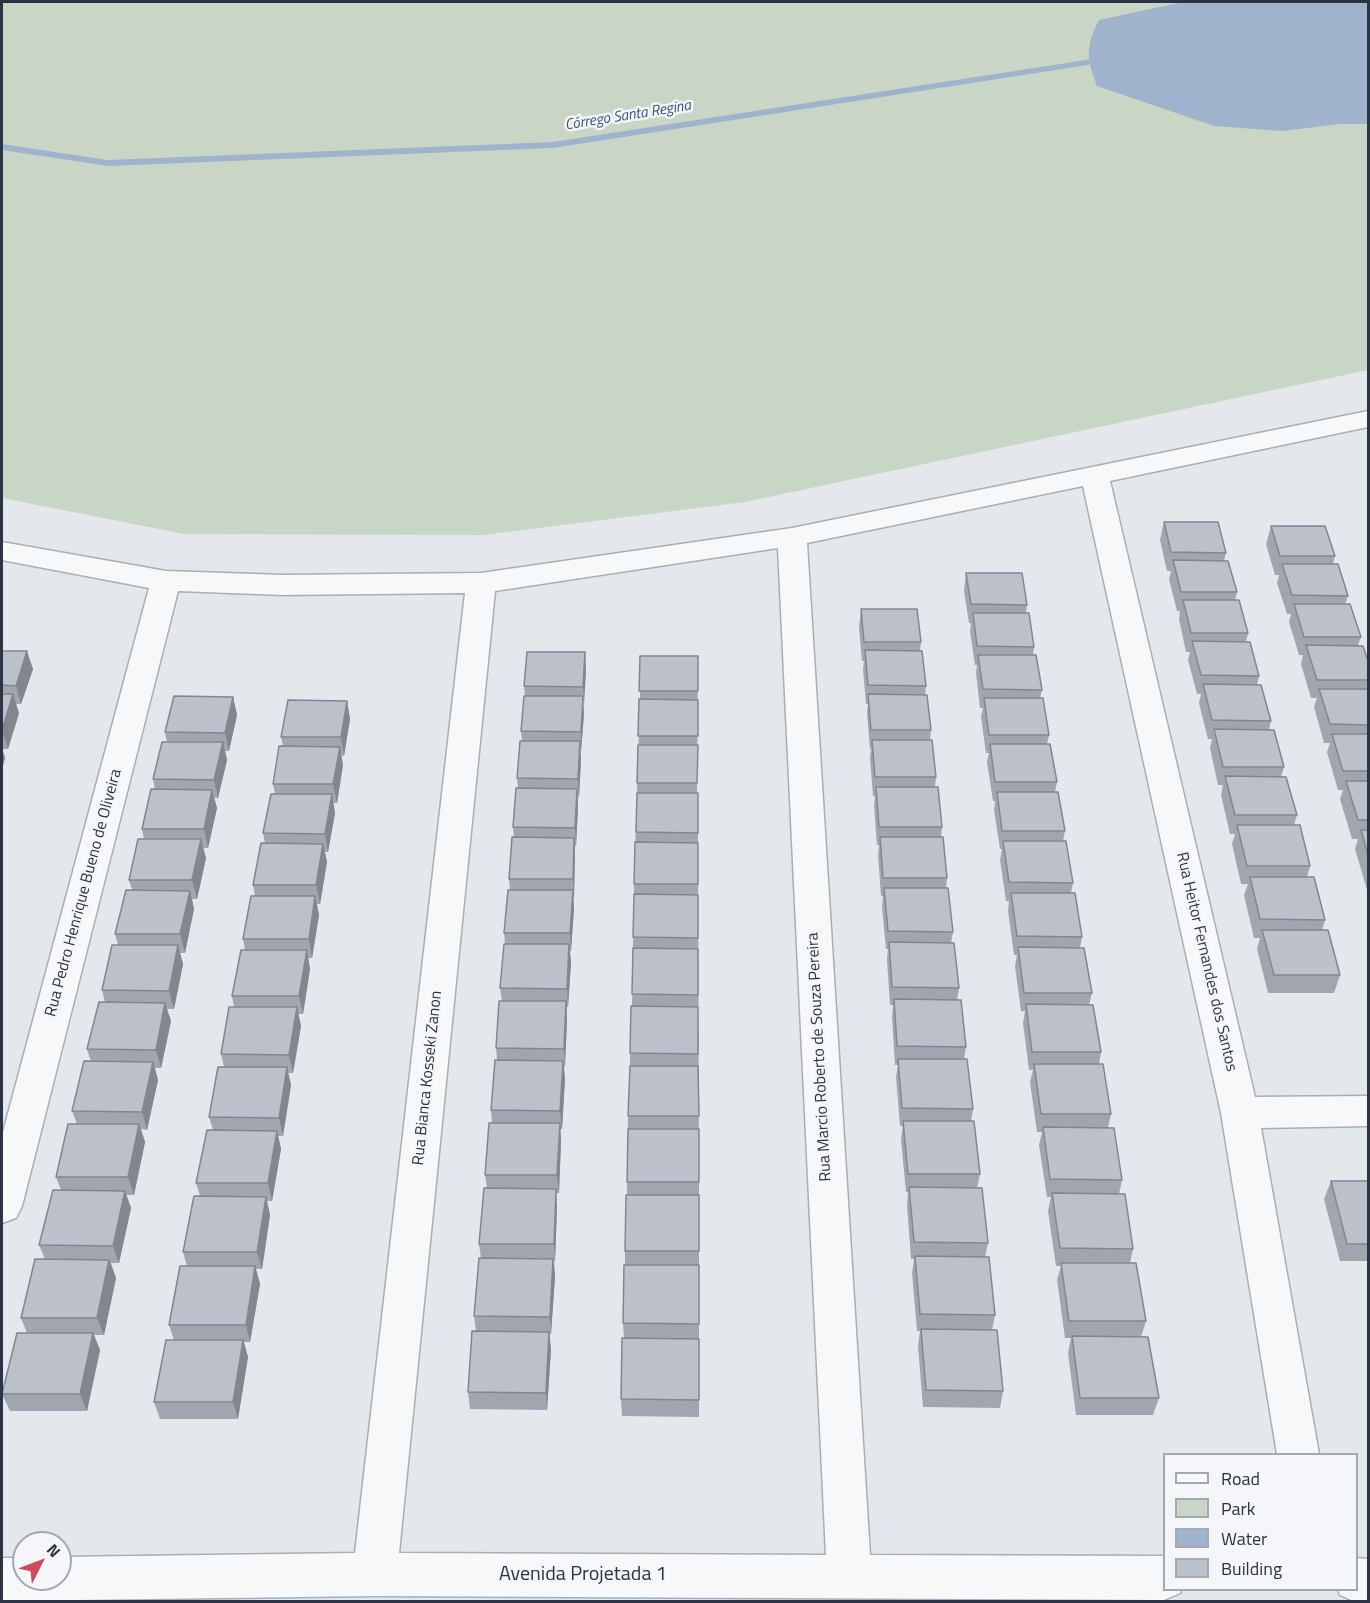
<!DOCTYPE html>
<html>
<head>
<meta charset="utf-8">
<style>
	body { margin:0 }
	#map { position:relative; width:1370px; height:1603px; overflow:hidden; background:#e4e7ec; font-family:"Titillium Web",sans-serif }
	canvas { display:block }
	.frame { position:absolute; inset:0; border:3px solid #2b3445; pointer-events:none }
	.legend { position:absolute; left:1163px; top:1453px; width:195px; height:138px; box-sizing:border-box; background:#f4f6f9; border:2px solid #a4a8b1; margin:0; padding:8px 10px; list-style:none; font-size:18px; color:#2b3445 }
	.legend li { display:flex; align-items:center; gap:12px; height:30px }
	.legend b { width:30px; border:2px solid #a4a8b1 }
	.north { position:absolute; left:12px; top:1531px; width:60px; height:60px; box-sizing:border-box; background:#f4f6f9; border:2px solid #a4a8b1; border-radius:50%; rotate:48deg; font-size:16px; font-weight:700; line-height:24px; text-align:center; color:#2b3445 }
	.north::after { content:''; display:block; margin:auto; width:21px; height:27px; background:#d1495b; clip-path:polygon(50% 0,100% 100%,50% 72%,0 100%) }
</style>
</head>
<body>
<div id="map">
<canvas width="1370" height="1603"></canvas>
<div class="frame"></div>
<ul class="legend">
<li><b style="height:8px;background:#f7f8fa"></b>Road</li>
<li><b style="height:16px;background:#c9d6c5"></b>Park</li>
<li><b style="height:16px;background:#9fb4cc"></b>Water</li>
<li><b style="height:16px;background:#bbc0ca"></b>Building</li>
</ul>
<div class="north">N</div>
</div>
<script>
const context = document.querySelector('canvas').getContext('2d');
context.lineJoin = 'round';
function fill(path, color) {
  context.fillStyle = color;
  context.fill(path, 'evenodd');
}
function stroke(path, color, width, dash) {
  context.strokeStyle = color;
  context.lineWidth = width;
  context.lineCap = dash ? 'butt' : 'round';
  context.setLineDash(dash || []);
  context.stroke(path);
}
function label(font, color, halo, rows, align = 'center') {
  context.font = font + ' "Titillium Web",sans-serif';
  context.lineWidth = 5;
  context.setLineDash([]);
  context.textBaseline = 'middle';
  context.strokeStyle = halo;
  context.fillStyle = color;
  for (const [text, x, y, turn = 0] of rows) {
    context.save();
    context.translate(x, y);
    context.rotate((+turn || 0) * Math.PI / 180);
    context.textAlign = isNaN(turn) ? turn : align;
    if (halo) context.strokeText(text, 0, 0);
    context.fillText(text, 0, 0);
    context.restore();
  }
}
fill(new Path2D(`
	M2,2H1368V370L745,502L483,535L184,534L2,498Z`), '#c9d6c5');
fill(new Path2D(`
	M1183,2H1368V124H1341L1282,131L1214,126L1097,86C1087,59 1085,47 1099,20Z`), '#9fb4cc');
fill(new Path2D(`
	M1103,54L1107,57L1106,59L1088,65L553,148L108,166L2,150V144L108,160L553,142L1086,60Z`), '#9fb4cc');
const minor = new Path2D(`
	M1368,411V427L1110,481L1255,1097L1368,1096V1126L1261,1128L1319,1454H1277L1221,1113L1083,486L807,543L870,1555L1164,1556V1590H1181L1180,1593L1164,1600L375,1596L2,1601V1558H24V1579H60V1557L355,1553L465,593L283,595L178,591L22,1206L16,1218L2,1223V1136L149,588L2,560V542L166,571L283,575L481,573L792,528ZM778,548L826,1555L399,1553L495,591Z
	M1356,1558L1368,1559V1602H1356L1340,1595L1338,1590H1356Z`);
stroke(minor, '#a9aeb7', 3);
fill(minor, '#f7f8fa');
fill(new Path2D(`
	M1164,522L1226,553L1224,561L1237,592L1235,600L1248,633L1246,642L1259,676L1257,685L1271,721L1269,730L1284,767L1281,777L1297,815L1294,825L1310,866L1307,877L1325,920L1322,930L1340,975L1334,993H1268L1257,949L1260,938H1254L1244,895L1248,884H1241L1232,844L1235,834H1230L1221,795L1223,785H1218L1210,748L1212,739H1208L1199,703L1201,694H1197L1188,660L1190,652H1186L1179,619L1180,611H1177L1169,579L1171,571H1167L1160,540Z
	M1271,526L1335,556L1333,564L1348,596L1345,604L1361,637L1358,645L1368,661V890H1367L1355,849L1358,839H1352L1340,799L1343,790H1338L1327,752L1330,743H1324L1314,707L1317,698H1311L1301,664L1303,655H1299L1289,622L1291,614H1287L1277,583L1279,575H1275L1266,544Z
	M966,573L1027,605L1026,613L1034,647L1033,655L1042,690L1040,698L1049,735L1047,744L1057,782L1055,792L1065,831L1063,841L1073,883L1071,893L1082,937L1080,948L1092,993L1089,1005L1101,1052L1099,1064L1111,1114L1108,1128L1122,1180L1119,1194L1133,1249L1130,1263L1146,1321L1141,1337L1159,1398L1153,1415H1076L1068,1353L1071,1338H1065L1057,1280L1061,1266H1056L1048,1211L1051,1197H1047L1039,1145L1042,1132H1037L1030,1082L1033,1070H1029L1023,1023L1025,1011H1021L1015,966L1017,955H1014L1008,911L1009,901H1006L1000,860L1002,849H1000L994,810L995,801H993L987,762L989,753H986L981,717L983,708H980L976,673L977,665H975L970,631L971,623H969L964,591Z
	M861,609L921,642L920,651L926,686L925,695L931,730L930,740L936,777L935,787L942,827L941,837L947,878L946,888L953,932L951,943L959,988L957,1000L966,1047L964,1059L973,1109L971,1121L980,1174L977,1188L988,1243L985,1257L995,1315L992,1330L1003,1391L1000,1408L923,1407L918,1346L920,1331H917L912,1273L914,1259H911L907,1205L908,1192H906L901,1139L903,1126H900L896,1077L898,1065H895L892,1017L893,1005H890L887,960L888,949H886L882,907L883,896H881L878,855L879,845H877L874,806L875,796H873L870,758L871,749H870L867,713L868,704H866L863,669L864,661H862L859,628Z
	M2,651L33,669L21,704H16L19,713L8,749H2L5,758L2,769Z
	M585,652L586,671L583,705L584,714L581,751H580L581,760L579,797H578V807L576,846H575L574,898H573L574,908L571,951H570L571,962L568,1007H567V1019L565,1067H564L565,1079L562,1129H560L561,1141L559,1193H556L557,1207L555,1261H554L555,1276L551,1334H549L551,1349L547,1410L470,1409L468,1392L476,1331L474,1316L481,1258L479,1244L487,1188L485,1175L492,1123L491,1110L497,1060L496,1048L502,1001L500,988L505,944L504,933L510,890L509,879L514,837L513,827L518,788L517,778L522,741L521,731L525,696L524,686Z
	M640,656H698L697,793L698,833L699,1182V1417L622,1416L621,1399L624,1338L623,1323L625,1265V1251L627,1195L628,1116L632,1006L634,884L640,699Z
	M233,697L237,715L229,751H225L227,760L218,798H214L217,808L208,848H203L206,858L197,899H192L194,909L185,953H180L183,964L174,1009H167L171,1021L161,1068H155L158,1080L147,1130L141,1129L145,1142L134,1195H126L131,1208L119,1263H111L116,1278L104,1335H94L100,1350L87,1411H10L2,1394L27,1333L21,1318L45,1259L39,1245L61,1190L56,1177L77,1124L72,1111L91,1062L87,1049L105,1002L102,990L118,945L115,934L132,890L129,880L144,839L142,829L155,789L153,779L167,742L165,732Z
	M347,701L350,719L344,756L341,755L343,765L337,803H333L335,813L328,852H325L327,862L320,904H317L319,915L312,958H308L310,969L303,1014H298L301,1026L293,1073H288L291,1085L283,1136H278L281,1149L272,1201H267L270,1215L262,1269H256L260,1284L250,1342H244L248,1357L238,1419H160L154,1402L174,1340L169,1325L187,1266L183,1252L200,1196L196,1183L213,1130L209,1117L224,1067L221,1054L234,1007L232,996L245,950L243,939L255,896L253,885L265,843L263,833L275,794L273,784L283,746L281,737Z
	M1331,1181H1368V1261H1340L1324,1199Z`), '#a1a5ae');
fill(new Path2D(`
	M27,651L33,669L21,704L16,686Z
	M585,652L586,671L584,705L583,687Z
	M13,694L19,713L8,749L2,730Z
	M583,696L584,714L581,751V732Z
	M233,697L237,715L229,751L225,733Z
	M347,701L350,719L344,756L341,737Z
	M580,741L581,760L579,797L578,779Z
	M223,742L227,760L218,798L214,780Z
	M2,747L5,758L2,769Z
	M340,747L343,765L337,803L333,784Z
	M577,789L578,807L576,846L575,828Z
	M212,790L217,808L208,848L204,829Z
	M332,794L335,813L328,852L325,834Z
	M574,838L575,857L574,898L573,879Z
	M201,839L206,858L197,899L192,880Z
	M323,844L327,862L320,904L316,885Z
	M573,890L574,908L571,951L570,933Z
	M190,891L194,909L185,953L180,934Z
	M315,896L319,915L312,958L309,939Z
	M569,944L571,962L568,1007L567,989Z
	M178,945L183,964L174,1009L169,991Z
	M307,950L310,969L303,1014L299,996Z
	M566,1001L567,1019L565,1067L564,1049Z
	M165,1003L171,1021L161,1068L156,1050Z
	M297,1007L301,1026L293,1073L289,1055Z
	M563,1061L565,1079L562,1129L560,1111Z
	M153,1062L158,1080L147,1130L142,1112Z
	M287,1067L291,1085L283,1136L279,1118Z
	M560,1123L561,1141L559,1193L557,1175Z
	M139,1124L145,1142L134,1195L128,1177Z
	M277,1131L281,1149L272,1201L268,1183Z
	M556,1189L557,1207L555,1261L554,1244Z
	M125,1191L131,1208L119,1263L113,1246Z
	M266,1197L270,1215L262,1269L257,1252Z
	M553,1259L555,1276L551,1334L550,1317Z
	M109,1260L116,1278L104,1335L97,1318Z
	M255,1266L260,1284L250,1342L246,1325Z
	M549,1332L551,1349L547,1410L546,1393Z
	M93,1333L100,1350L87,1411L80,1394Z
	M243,1340L248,1357L238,1419L233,1402Z`), '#83868d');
const building = new Path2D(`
	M1164,522H1218L1226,553L1171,552Z
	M1271,526H1325L1335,556H1280Z
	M1173,560L1228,561L1237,592H1181Z
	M1282,564H1338L1348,596L1292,595Z
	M966,573H1022L1027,605L971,604Z
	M1183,600H1239L1248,633H1191Z
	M1294,604H1350L1361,637H1304Z
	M861,609H917L921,642H864Z
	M973,613H1029L1034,647L977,646Z
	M1192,641L1250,642L1259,676L1201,675Z
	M1306,645L1363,646L1368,661V680H1317Z
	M865,650L922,651L926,686L868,685Z
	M2,651H27L16,686L2,685Z
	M527,652H585L583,687L524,686Z
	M978,655H1036L1042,690L983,689Z
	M640,656H698V691H639Z
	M1203,684L1261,685L1271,721L1212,720Z
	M1319,689H1368V725L1330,724Z
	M2,694H13L2,730Z
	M868,694L927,695L931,730H871Z
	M174,696L233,697L225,733L165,732Z
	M524,696H583L581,732L521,731Z
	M984,698H1043L1049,735H989Z
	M639,699L698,700V736H638Z
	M288,700L347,701L341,737H281Z
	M1214,729L1274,730L1284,767H1223Z
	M1332,734H1368V771H1343Z
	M872,740H932L936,777H875Z
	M520,741H580L578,779L517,778Z
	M162,742H223L214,780L153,779Z
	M990,744H1050L1057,782H995Z
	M638,745H698L697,783H637Z
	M279,746L340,747L333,784H273Z
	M1225,776L1286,777L1297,815H1235Z
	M1346,781H1368V820H1358Z
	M876,787H938L942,827H879Z
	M516,788L577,789L575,828L513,827Z
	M151,789L212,790L204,829H142Z
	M997,792H1058L1065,831H1002Z
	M637,793H698V833L636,832Z
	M271,794H332L325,834L263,833Z
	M1237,825H1300L1310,866H1247Z
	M1361,830H1368V855Z
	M512,837L574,838L573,879H509Z
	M880,837H943L947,878H883Z
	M138,839H201L192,880H129Z
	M1003,841H1066L1073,883L1009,882Z
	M635,842L698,843V884H634Z
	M261,843L323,844L316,885H253Z
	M1250,877H1314L1325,920L1260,919Z
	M884,888H948L953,932L888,931Z
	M126,890L190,891L180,934H115Z
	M508,890H573L570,933H504Z
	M1011,893H1075L1082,937L1017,936Z
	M634,894L698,895V938L633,937Z
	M251,896H315L309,939H243Z
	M1262,930H1328L1340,975H1274Z
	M889,942L954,943L959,988L892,987Z
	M504,944H569L567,989L500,988Z
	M112,945H178L169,991L102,990Z
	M1018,947L1084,948L1092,993H1024Z
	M633,948L698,949V995L632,994Z
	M241,950H307L299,996H232Z
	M894,999L961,1000L966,1047L897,1046Z
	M499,1001H566L564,1049L496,1048Z
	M99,1002L165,1003L156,1050L87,1049Z
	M1026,1004L1093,1005L1101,1052H1032Z
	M631,1006L698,1007V1054L630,1053Z
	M229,1007H297L289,1055L221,1054Z
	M898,1059H967L973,1109L902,1108Z
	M495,1060L563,1061L560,1111L491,1110Z
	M84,1061L153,1062L142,1112L72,1111Z
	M1034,1064H1103L1111,1114H1041Z
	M630,1066H698L699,1116H628Z
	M218,1067H287L279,1118L209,1117Z
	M903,1121H974L980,1174H908Z
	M489,1123H560L557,1175H485Z
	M68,1124H139L128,1177H56Z
	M1043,1127L1114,1128L1122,1180L1050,1179Z
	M628,1129H699V1182H627Z
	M207,1130L277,1131L268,1183H196Z
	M1331,1181H1368V1244H1347Z
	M909,1187L982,1188L988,1243L914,1242Z
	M484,1188L556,1189L554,1244H479Z
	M53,1190L125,1191L113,1246L39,1245Z
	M1052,1193L1125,1194L1133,1249L1060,1248Z
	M626,1195H699V1251H625Z
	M194,1196L266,1197L257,1252H183Z
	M915,1256L989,1257L995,1315L920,1314Z
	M479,1258L553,1259L550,1317L474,1316Z
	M35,1259L109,1260L97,1318H21Z
	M1061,1263H1136L1146,1321H1069Z
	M624,1265H699V1324L623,1323Z
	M180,1266H255L246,1325H169Z
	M921,1329L997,1330L1003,1391L926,1390Z
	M472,1331L549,1332L546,1393L468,1392Z
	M17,1333H93L80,1394H2Z
	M1072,1336L1148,1337L1159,1398H1080Z
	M622,1338L699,1339V1400L621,1399Z
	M166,1340H243L233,1402H154Z`);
fill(building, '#bbc0ca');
stroke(building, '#83868d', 1.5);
label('italic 15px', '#34527a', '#f4f6f9', [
	["Córrego Santa Regina",628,116,-9]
]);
label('16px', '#2b3445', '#f4f6f9', [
	["Rua Pedro Henrique Bueno de Oliveira",84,893,-75],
	["Rua Heitor Fernandes dos Santos",1206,962,77],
	["Rua Marcio Roberto de Souza Pereira",820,1057,-93],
	["Rua Bianca Kosseki Zanon",428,1078,-84]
]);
label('20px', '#2b3445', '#f4f6f9', [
	["Avenida Projetada 1",583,1575]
]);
</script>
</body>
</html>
